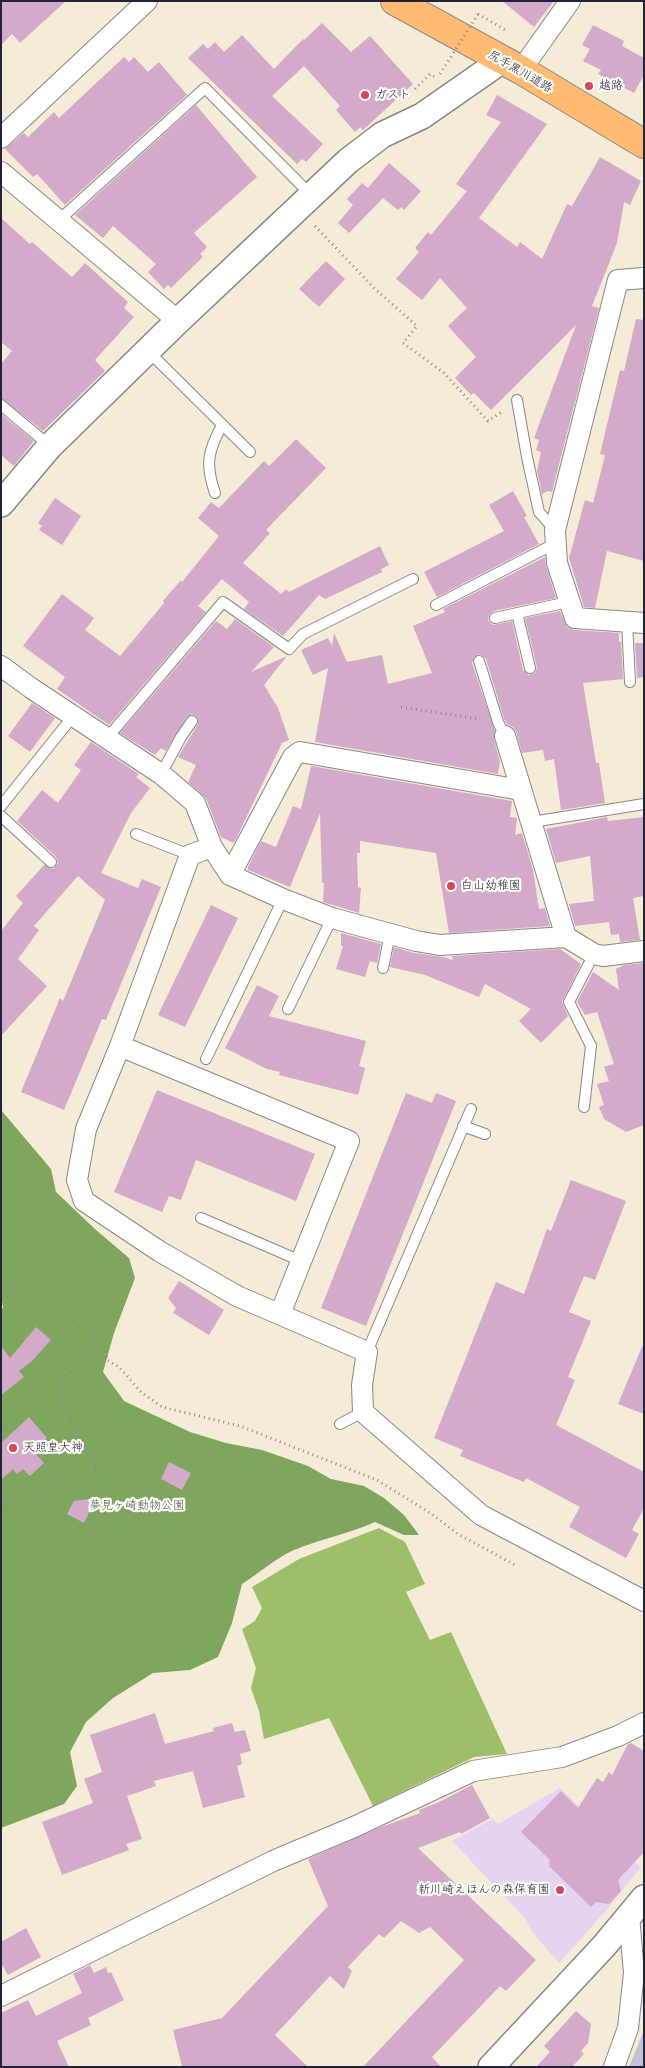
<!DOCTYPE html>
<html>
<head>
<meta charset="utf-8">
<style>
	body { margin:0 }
	#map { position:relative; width:645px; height:2068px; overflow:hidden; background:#f4ecd6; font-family:"Balsamiq Sans",sans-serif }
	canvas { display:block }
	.frame { position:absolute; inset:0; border:2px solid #22223b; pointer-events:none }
</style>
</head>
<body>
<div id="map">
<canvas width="645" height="2068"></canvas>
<div class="frame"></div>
</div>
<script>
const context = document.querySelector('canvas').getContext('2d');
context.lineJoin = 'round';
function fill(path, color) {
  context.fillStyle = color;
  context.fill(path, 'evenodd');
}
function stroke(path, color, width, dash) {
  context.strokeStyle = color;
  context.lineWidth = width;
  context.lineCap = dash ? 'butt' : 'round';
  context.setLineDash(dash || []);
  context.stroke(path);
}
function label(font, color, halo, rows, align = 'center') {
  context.font = font + ' "Balsamiq Sans","Klee One",sans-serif';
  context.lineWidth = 4.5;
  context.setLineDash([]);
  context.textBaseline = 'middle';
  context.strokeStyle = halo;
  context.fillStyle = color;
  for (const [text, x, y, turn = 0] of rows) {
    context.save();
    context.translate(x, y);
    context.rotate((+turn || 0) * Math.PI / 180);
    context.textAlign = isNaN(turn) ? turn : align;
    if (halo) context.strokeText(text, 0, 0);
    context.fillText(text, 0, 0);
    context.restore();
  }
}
fill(new Path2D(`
	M560,1788L641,1867L604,1913L559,1963L533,1933L524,1917L452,1841L492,1819L498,1824Z`), '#e5d3f1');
fill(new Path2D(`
	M644,2030V2067H629Z`), '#c7c0d9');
fill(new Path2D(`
	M379,1528L405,1542L425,1584L406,1592L430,1640L451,1632L507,1754L474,1757L373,1806L329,1718L264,1739L259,1711L251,1688L256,1668L242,1629L255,1621L262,1608L252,1587L299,1559Z`), '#9dbf69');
fill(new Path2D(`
	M1,1110L51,1169L56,1192L96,1230L129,1258L135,1278L114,1333L103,1372L124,1401L190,1432L226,1443L262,1450L308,1466L331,1479L364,1486L384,1498L404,1515L419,1535H404L375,1522C348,1534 320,1539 294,1550C276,1558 259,1573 242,1584L232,1623L218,1657L190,1670L153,1673L113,1698L86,1722L70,1752L77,1786L64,1804L1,1828V1310L3,1308L1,1294Z`), '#7ea65d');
fill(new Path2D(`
	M1,1H66L20,43L12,34L1,45Z
	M502,1H554L534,27Z
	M322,23L351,52L370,36L413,84L363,130L360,127L355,132L336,110L340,106L304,66L272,96L323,144L306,162L302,159L297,164L188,58L203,44L208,49L215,42L224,52L242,35L274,69L303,39L304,40Z
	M593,25L624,41L622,46L644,58V75L634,93L598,74L601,70L583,61L590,49L582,45Z
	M124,57L129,62L134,57L148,72L159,62L187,95L65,205L37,174L33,177L5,149L24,133L28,137L54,112L59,118Z
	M497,95L547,124L479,218L517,247L520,242L542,259L567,204L572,206L600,157L641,181L630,205L624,202L617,243L592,306L599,308L552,492L548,491L542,494L537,471L541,452L536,450L539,440L534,438L576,325L491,410L474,393L471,395L455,378L476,357L448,326L467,308L440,278L422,300L396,279L419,252L415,248L428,232L431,235L467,191L456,184L501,122L486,115Z
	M196,105L257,177L194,233L207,247L200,254L203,257L171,288L168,285L164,289L148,272L156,264L113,226L103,238L75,215Z
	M389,163L421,191L404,210L401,207L398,210L383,198L349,233L338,223L353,205L347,199L362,183L368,188Z
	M1,218L30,244L32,242L72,277L85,263L128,302L124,308L134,317L95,360L105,371L43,431L1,398V364L12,351L1,342Z
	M326,261L345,279L319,307L299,289Z
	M636,319L644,320V561L607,551L595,608L584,607L569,558L585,500L593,503L605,455L600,454L620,370L624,371Z
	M1,414L34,441L14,466L1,455Z
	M296,439L326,468L266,530L270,533L243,563L281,594L286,589L289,592L380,546L389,565L381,569L382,572L325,599L319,595L283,636L244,609L249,602L222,579L198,606L206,612L109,725L57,689L65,677L23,646L62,594L94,618L85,630L120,656L164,603L163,601L181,580L182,582L219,536L198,518L211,502L219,508L264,461L269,466Z
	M513,491L527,516L524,517L539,544L437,597L424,572L504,531L489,505Z
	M55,498L81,516L62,545L39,530L42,526L38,523Z
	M545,557L546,566L556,598L494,611L489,615L488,620L493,625L512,621L523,670L529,675L535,673L537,667L525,618L560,611L567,627L574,630L619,633V642H621L623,679L583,683L596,763H599L605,803L561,810L554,759L545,761L543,750L522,753L516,732L513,727L507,724L504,719L486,659L480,654L474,657L472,663L495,731L494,739L500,761L498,774L315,742L328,668L313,675L301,650L328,638L332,646L334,633L347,662L382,655L388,684L432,673L413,626L445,612L443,609Z
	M235,619L274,647L251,672L287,656L264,685L278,708L289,740L282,743L234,843L221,837L206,798L188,782L196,765L178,757L198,724V719L196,716L192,714L187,717L166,751L161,748L155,755L120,733L216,621L227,629Z
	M635,643H644V677L637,678Z
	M32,703L55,718L30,752L8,736Z
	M91,742L139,774L136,777L150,788L131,813L101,873L138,888L142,879L161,887L106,1020L102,1019L64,1110L21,1092L60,998L63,1001L105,900L78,876L34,926L39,930L18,959L47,986L1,1036V931L23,903L16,896L44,865L53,869L58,863L56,857L17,821L42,790L58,803L81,770L74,765Z
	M311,766L512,801L510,817L517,818L515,835L522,833L533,870L539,909L545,908L550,926L449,933L436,853L360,841V853H357L358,887L361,888L359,913L323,902L324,883H322L320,813L290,887L248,870V867L261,841L276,847L293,806L301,809Z
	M607,817L608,821L644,817V896L633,898L640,940L620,942L619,934L611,935L609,922L575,926L569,904L594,901L590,856L556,863L546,829Z
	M211,905L238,918L185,1027L158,1015Z
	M341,933L381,944L377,963L370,961L365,977L336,969L343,946H341Z
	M394,947L414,953L444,957L453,960L452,956L560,949L581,964L562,1002L568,1016L541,1043L519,1021L531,1009L485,984L479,997L425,975L390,967Z
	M644,963V1125L626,1132L604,1119L599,1107L604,1105L597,1084L609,1081L604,1067L614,1064L597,1012L585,1015L577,1002L593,972L619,990L616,969L624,965Z
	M257,985L279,996L269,1016L366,1041L359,1066L365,1068L358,1095L279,1075L280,1072L267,1069L225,1048Z
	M157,1090L315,1154L296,1201L196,1160L181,1200L169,1196L162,1212L114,1192Z
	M406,1093L432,1103L436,1093L456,1101L366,1326L321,1308Z
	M571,1180L626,1201L595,1280L584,1276L569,1312L591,1321L568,1377L575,1380L556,1425L644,1472V1508L632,1530L639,1534L626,1558L569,1527L580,1507L526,1478L524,1482L460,1456L463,1450L434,1438L496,1282L524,1294L547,1229L551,1231Z
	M179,1281L224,1310L209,1335L173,1313L176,1308L168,1298Z
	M36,1327L51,1340L32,1361L19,1371L24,1377L1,1395V1346L10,1358Z
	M644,1342V1414L618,1404Z
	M29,1417L47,1438L33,1451L44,1463L30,1476L23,1469L17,1474L13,1469L1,1480V1443Z
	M169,1462L191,1473L182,1490L161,1479Z
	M96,1498L84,1523L67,1514L74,1501Z
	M155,1713L165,1744L214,1731L213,1728L232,1723L235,1732L245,1730L251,1751L240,1754L242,1764L237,1766L245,1797L203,1808L193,1771L154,1781L156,1786L127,1796L142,1839L126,1844L129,1850L62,1875L42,1822L93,1803L84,1779L102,1772L90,1735Z
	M631,1743L644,1751V1852L618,1880L621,1891L609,1904L596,1902L591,1907L549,1866L550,1860L521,1832L561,1791L578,1808L597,1778L603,1782L609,1772L612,1775L628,1744Z
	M472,1785L490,1818L461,1834L460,1832L418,1848L536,1960L506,1991L500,1986L432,2057L441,2067H363L464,1960L430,1927L419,1933L401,1921L384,1938L379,1934L348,1967L352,1971L344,1989L330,1976L275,2035L308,2067H182L173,2030L222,2018L328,1906L308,1859L381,1827L420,1813L419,1810L439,1802Z
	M26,1928L41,1957L8,1975L1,1963V1942Z
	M90,1965L94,1973L106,1967L108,1973L111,1972L124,2000L88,2018L91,2025L57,2041L69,2067H1V2013L28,2000L36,2016L82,1993L73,1974Z
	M576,2011L591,2024L588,2043L581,2051L584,2054L572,2067H536L550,2052L544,2046Z`), '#d4aaca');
const service = new Path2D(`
	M58,221L205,88L311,195
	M148,351L250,452
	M517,400L527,457L539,512L555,530
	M1,405L50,446
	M215,493C205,464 208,451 222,425
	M436,605L556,543
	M517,613L530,668
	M495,618L568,602
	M627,622L630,682
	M479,661L498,722L505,736
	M108,737L223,602L289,649L303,634L413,579
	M161,774L181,737L192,721
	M1,806L74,715
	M1,816L51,862
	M532,822L644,804
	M136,834L190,855
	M383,968L390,934
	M288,1009L332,918
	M206,1059L283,899
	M584,1107L591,1046L569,1002L594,954
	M463,1126L485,1134
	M201,1218L301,1261
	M367,1352L471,1109
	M340,1424L363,1412`);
const minor = new Path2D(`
	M521,70L570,1
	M1,138L147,1
	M1,172L178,321
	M644,278L618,280L555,530L557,563L575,618L644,623
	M1,666L31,688L161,774L195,803L212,847L230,875L283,899L332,918L416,941L440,945L566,937L594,954L603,956L644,951
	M505,736L566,937
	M212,847L190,855L120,1046L86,1129L77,1180L84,1201L159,1251L237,1296L367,1352L362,1385L363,1412L481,1515L644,1601
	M230,875L293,757L300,752L521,790
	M120,1046L349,1141L280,1314
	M1,1996L273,1861L354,1827L473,1771L562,1757L618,1736L644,1723
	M614,2067L628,2028L634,1973L629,1916`);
const tertiary = new Path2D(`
	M1,504L50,446L178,321L348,161L382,135L422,116L501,61
	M491,2067L604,1946L644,1898`);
const primary = new Path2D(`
	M395,1L521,70L644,144`);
stroke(service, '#8b8788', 12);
stroke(minor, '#8b8788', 22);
stroke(tertiary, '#8b8788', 28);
stroke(primary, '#8b8788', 30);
stroke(new Path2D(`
	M478,14L507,31
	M415,89L430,74L435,77
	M315,226L373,287L417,326L403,343L444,373L488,421L503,411
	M401,707L480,719
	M1,1298L15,1292L73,1321L104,1348L107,1359
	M1,1421L5,1427
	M1,1506L97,1470L56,1392L62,1379L83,1359L94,1356L107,1360L119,1367L141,1392L162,1407L240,1426L377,1480L433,1515L458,1534L515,1565`), '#8b8788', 3, [1, 4]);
stroke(service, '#fff', 10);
stroke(minor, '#fff', 20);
stroke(tertiary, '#fff', 25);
stroke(primary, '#ffbb71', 28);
stroke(new Path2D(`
	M440,74L478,14`), '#8b8788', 3, [1, 4]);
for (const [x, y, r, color] of [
	[589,86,5,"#d1495b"],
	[365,95,5,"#d1495b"],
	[451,886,5,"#d1495b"],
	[13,1448,5,"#d1495b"],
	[560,1890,5,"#d1495b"]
]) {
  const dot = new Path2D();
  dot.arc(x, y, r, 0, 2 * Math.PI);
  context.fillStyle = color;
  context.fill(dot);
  stroke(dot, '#fdfcf7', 2);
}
label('12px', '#22223b', '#fdfcf7', [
	["尻手黒川道路",520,72,30]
]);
label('12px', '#22223b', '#fdfcf7', [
	["越路",599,86],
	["ガスト",375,95],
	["白山幼稚園",461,886],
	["天照皇大神",23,1448],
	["新川崎えほんの森保育園",550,1890,"right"]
], 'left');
label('12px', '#4d594b', '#fdfcf7', [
	["夢見ヶ崎動物公園",137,1506]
]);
</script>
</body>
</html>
